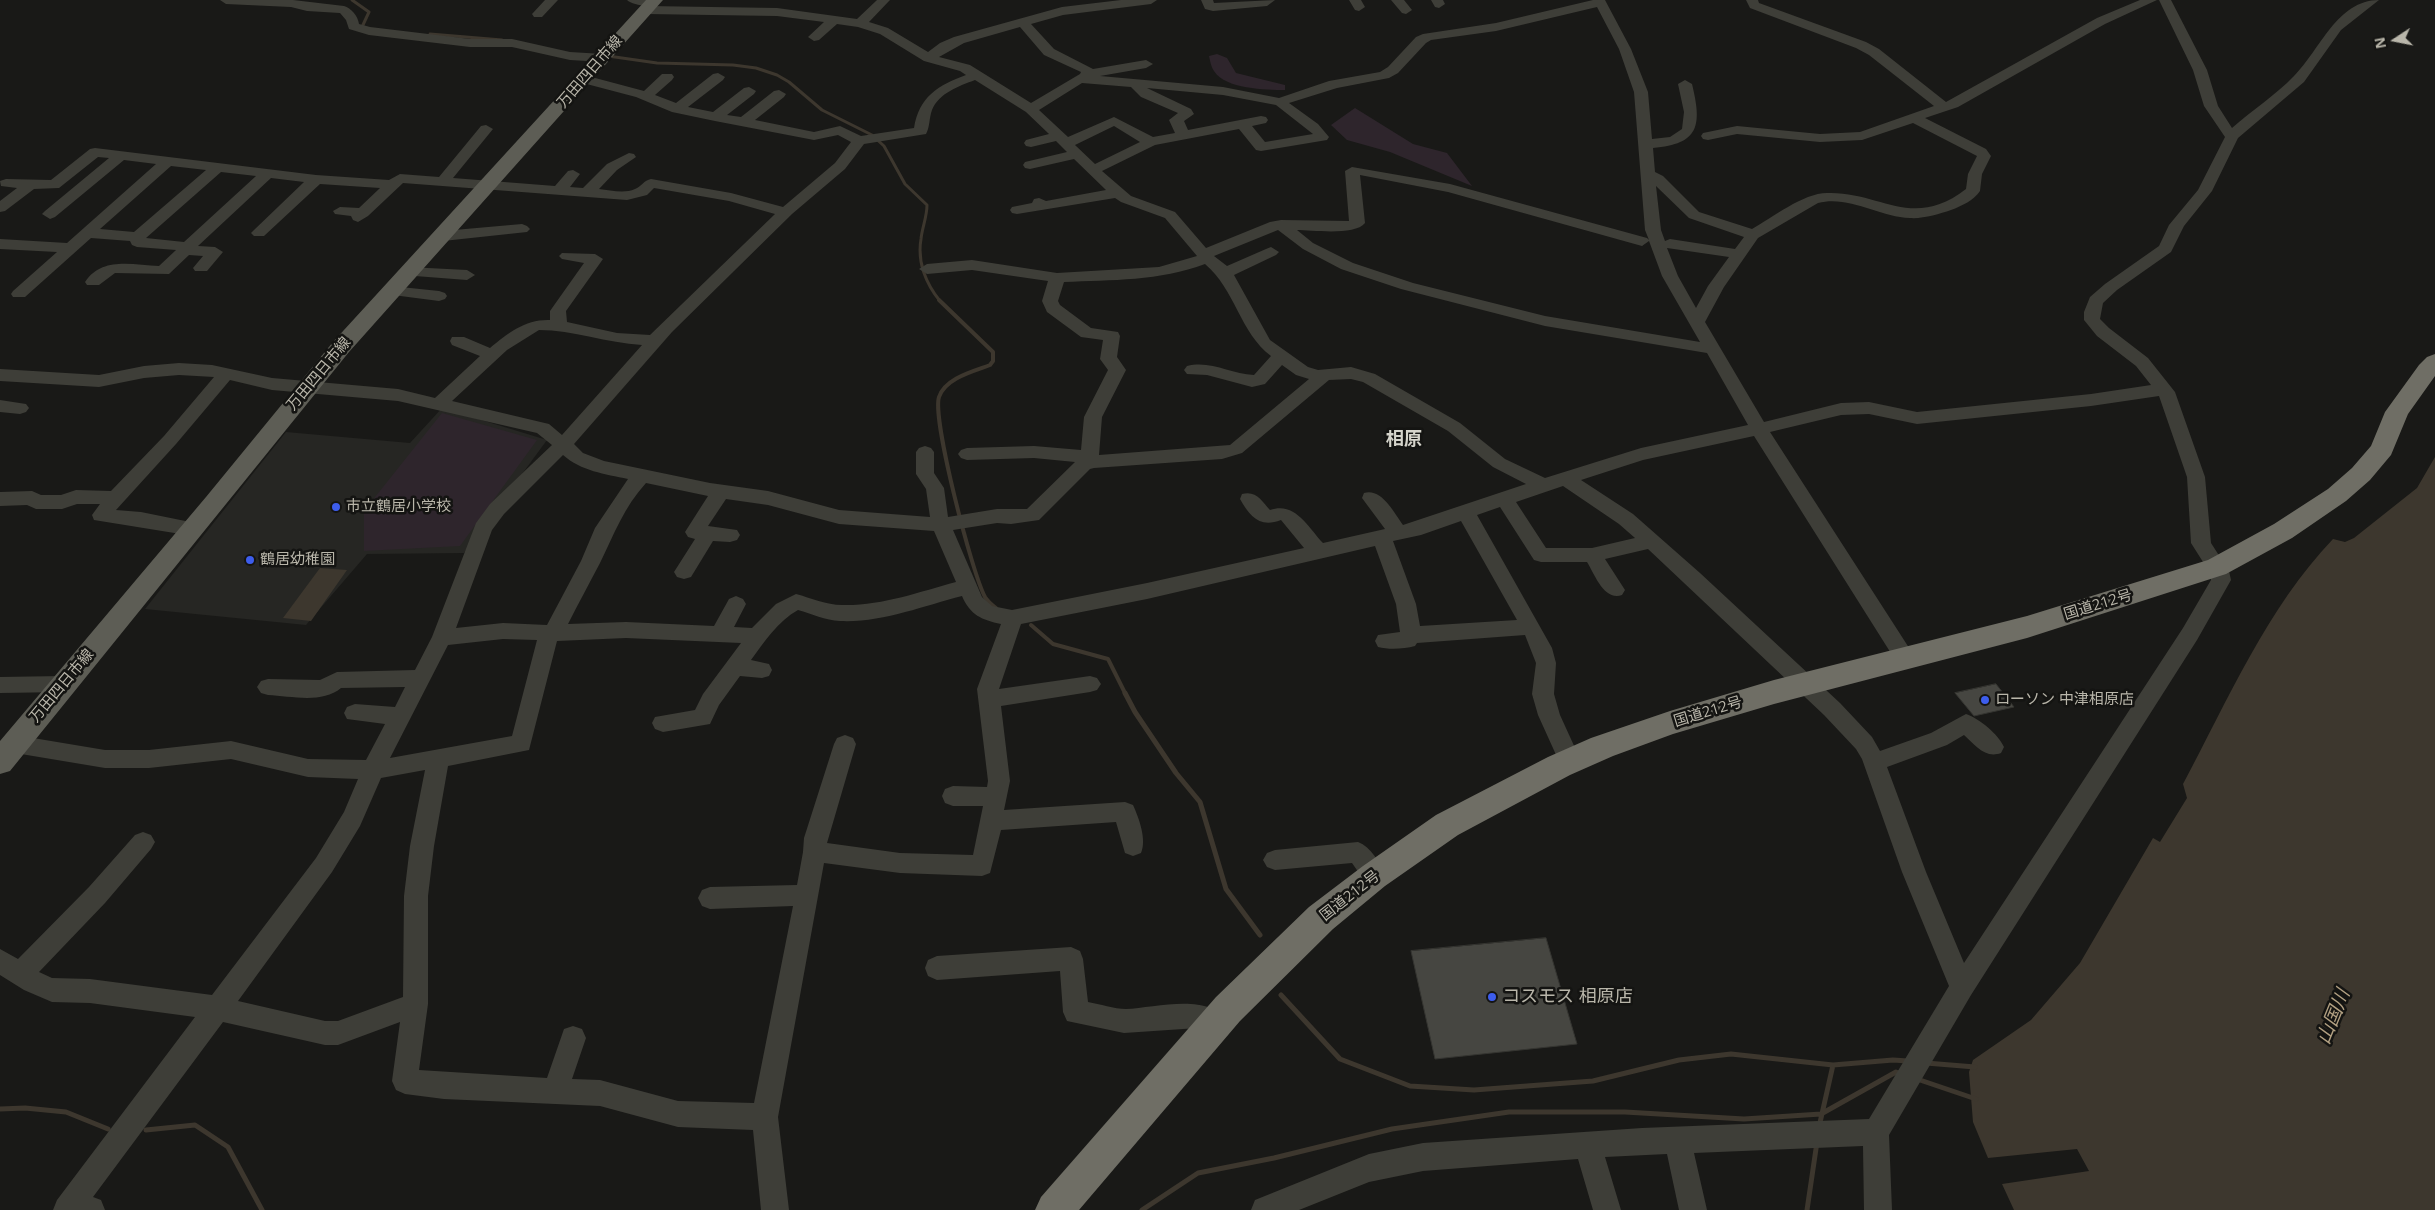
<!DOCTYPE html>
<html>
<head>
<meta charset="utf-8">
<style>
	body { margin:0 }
	#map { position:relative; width:2435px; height:1210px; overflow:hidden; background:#191917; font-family:"Open Sans",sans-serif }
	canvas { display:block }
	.north { position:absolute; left:2370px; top:15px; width:50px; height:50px; -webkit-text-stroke:4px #141412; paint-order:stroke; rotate:259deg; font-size:14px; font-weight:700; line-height:20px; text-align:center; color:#b9b6aa }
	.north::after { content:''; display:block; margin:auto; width:18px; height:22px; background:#b9b6aa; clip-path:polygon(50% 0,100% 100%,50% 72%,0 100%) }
</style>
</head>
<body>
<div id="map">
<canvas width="2435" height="1210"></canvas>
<div class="north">N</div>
</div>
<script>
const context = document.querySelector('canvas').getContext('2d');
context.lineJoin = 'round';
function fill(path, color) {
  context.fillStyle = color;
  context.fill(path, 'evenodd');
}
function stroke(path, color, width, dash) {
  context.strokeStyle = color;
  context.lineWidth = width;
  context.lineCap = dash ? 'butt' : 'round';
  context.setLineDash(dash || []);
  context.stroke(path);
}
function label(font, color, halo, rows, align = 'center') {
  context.font = font + ' "Open Sans","Noto Sans JP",sans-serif';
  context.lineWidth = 5;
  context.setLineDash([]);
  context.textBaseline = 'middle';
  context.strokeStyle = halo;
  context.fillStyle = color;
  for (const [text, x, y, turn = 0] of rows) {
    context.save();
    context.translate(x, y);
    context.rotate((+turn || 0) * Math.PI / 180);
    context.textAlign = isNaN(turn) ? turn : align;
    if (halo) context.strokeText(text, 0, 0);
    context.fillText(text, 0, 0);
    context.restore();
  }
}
fill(new Path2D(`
	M442,408L547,440L464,553L367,554L306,625L145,609L286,432L410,443Z`), '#262623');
fill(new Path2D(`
	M1217,54L1227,58L1236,73L1285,85V90C1266,90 1225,89 1214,71C1211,67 1210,60 1209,56Z
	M1355,108L1413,144L1447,153L1472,186L1390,152L1347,140L1331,125Z
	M442,413L537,440L460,546L364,551V511Z`), '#2e252c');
fill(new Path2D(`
	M2435,457V1210H2014L2002,1184L2089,1171L2077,1149L1988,1158L1973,1122L1969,1072L1973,1060L2031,1020L2080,963L2153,838L2160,842L2187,798L2183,784C2228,700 2267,608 2333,539L2345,542L2354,538L2417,488Z
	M320,568L347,570L311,621L283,618Z`), '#3d372e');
stroke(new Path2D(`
	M352,0L369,12L362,27L365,28
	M430,34L502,40
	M608,56L657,63L733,65L756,68L777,75L789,82L822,110L872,135L884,146L905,184L927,205C927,217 922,228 921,239C917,262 926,284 940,301`), '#3d372e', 3);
stroke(new Path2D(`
	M939,300L993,352V361L990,365C974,371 945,378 939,397C932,419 972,573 985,597C988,602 992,605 996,608
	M1031,625L1053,644L1108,659L1126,695`), '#3d372e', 4);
stroke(new Path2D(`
	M1125,693L1135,712L1176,773L1200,802L1226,889L1260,935
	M1281,995L1340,1059L1410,1086L1474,1090L1593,1081L1679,1060L1731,1054L1833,1065L1893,1060L1908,1061
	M1926,1063L1975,1067
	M1917,1079L1976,1099
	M0,1109L25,1108L66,1112L108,1129
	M1819,1127L1833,1065
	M146,1130L195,1125L228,1147L262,1210
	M1142,1210L1198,1173L1274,1158L1392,1129L1509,1112H1625L1744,1119L1821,1114L1896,1072L1902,1074
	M1807,1210L1817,1142`), '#3d372e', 5);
const building = new Path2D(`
	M1996,684L2014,707L1974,716L1955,693Z
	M1546,938L1577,1044L1435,1059L1411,951Z`);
fill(building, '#464641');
stroke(building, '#353531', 1);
fill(new Path2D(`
	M220,0H293L344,6C351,8 358,16 359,24L370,27L470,39H512L570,52L603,54L610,58L603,62L570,60L512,47H470L369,35L349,29L346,20L340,13L307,11L291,7L226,4Z
	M545,0H558L542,17H534L532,14Z
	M627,0H659L660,2C654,8 633,6 627,0Z
	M877,0H890L869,22L888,28L928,52L940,43L954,37L1062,7L1121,0H1157L1151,4L1063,15L1031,24L1054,49L1093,69L1146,60L1153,64L1146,68L1100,76L1223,87L1279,98L1329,81L1380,72L1388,67L1416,37L1423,34L1496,23L1593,0H1605L1631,49L1648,92L1652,139L1670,137L1682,129L1684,112L1678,84L1685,80L1692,84C1702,125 1700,144 1653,148L1655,172L1663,176L1699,212L1752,229C1772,218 1803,193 1827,193C1880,191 1912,231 1966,189L1968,174L1977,156L1913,123L1862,140L1820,142L1737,134L1708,140L1703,139L1701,136L1703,133L1737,126L1820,134L1860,132L1934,106L1869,55L1856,48L1750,8L1746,0H1758L1759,3L1866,42L1879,49L1946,102L2097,18L2140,0H2157L2105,24L1958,107L1925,118L1986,149L1991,156L1982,174L1980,191C1974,200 1962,206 1951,210C1939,214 1923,219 1910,218C1879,217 1849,195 1818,203L1758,238L1724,287L1705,322L1764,422L1841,403L1869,402L1917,412L2091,394L2151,385L2136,366L2097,336L2084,320V312L2090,297L2105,284L2159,246L2169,225L2198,190L2225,137L2204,106L2193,70L2159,0H2171L2207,70L2218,106L2232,128C2252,110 2276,95 2294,76C2320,50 2337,0 2379,0L2341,30L2304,82L2238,138L2212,191L2184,226L2171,252L2117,290L2103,303L2100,319L2109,328L2148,358L2175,392L2205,477L2211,543L2229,571L2231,580L2197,640L1971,995L1889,1135L1892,1210H1864L1863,1146L1694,1153L1707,1210H1679L1667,1154L1605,1157L1621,1210H1593L1578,1159L1423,1171L1369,1182L1299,1210H1251L1255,1200L1369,1154L1423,1143L1642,1128L1869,1119L1949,986L1902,872L1862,759L1856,749L1824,715L1648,549L1605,559L1625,590L1622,595C1604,601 1595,575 1587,562H1541L1534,560L1500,507L1477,515L1552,648L1556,663L1554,694L1560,715L1581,761L1578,768L1570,770L1562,768L1538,715L1532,694L1536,663L1525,635L1417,643L1415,646C1404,649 1389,650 1378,647L1375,641L1378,635L1400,632L1396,604L1375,546L1147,599L1021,624L999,689L1090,676L1097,678L1101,684L1097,690L1090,692L1001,706L1010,781L1004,810L1125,802L1133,805C1139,818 1147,840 1141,853L1133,856L1125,853L1116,822L1001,830L990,873L982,876L900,873L824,863L778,1117L789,1210H761L753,1130L678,1127L600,1106L444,1099L405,1094L396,1090L392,1081L400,1022L338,1045H325L223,1022L93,1197L101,1200L105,1210H53L57,1200L195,1017L90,1003L52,1002L24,990L0,975V949L18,959L89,887L135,835L143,832L151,835L155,842L151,849L105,903L39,972L52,978L90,979L212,995L316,858L344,812L358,779L308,777L231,759L149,768H105L15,753L7,750L4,744L7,738L15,735L105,750H149L231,741L308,759L366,760L385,724L347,719L344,713L347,707L355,704L395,707L405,687L341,688C322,704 291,696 268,695L261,693L257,687L261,681L268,679L320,680L337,672L415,670L432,637L476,523L490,504L552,445L537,433L398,401L272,390L230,380L176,444L116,510L141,512L200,524L203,529L200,534L193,536L94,520L92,515L100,504H77L62,509H36L27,505L0,506V492L32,491L41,495H61L76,490L111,491L164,436L214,377L179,375L144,378L99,387L0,381V369L99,375L144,366L179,363L212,365L272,378L398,389L435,398L480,356L452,345L450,341L452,337H464L490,348C508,333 526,319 550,320V311L584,263L562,259L559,256L562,253L595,254L603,259L566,311L567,322L617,333L650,335L775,214L729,201L654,188L647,195L627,200L403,183L368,216L358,222L353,220L351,216L335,214L333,211L340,207L359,208L380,188L320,184L264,236H254L251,233L254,230L304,182L271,178L198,246L215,247L223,252L207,271H195L193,268L203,256L189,255L169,274L115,273L99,285H87L85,282C102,256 133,265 159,266L176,250L137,247L132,245L130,241L91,238L25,297H13L11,294L13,291L57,252L0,249V239L67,243L156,164L124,160L55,217L50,219L42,214L45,211L109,158L98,157L59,188L34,189L5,211L0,212V201L17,188L1,186L0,181L6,179L51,180L90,149L95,148L316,175L389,180L400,174L439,177L481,126L486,125L493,129L453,178L555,186L568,171L573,170L580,174L570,187L583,188L607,164L629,153L634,154L636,157L617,170L599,189C610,190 624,194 635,189C641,187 644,180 651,179L731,193L783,207L835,163L851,142L838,135L814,140L715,121L672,112L636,97L579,82L577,79L584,75L644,91L662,74H672L674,77L672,80L655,95L676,103L713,74L718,73L725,77L723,80L688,107L713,112L744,88L749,87L756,91L754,94L727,115L741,117L774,91L779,90L786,94L784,97L755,120L814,132L840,126L861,136L914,128C919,97 938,85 966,75L960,71L924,61L880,34L858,27L837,24L819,40L814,41L808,37L824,22L777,16L647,14L641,10L647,6L777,8L857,19ZM1597,7L1619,49L1634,92L1645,230L1649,240L1647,238L1450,184L1352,167L1345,171L1349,221L1281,220L1270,222L1206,248L1175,212L1131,196L1102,171L1155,145L1239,129L1256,150L1261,151L1327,140L1329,137L1318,124L1289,103L1337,88L1389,78L1398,73L1426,43L1431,40L1496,31ZM1020,27L1044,55L1081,72L1080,74L1031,103L970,65L939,57L964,43ZM975,80L1026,112L1049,134L1026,140L1024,143L1026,146L1031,147L1056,141L1067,152L1025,162L1023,165L1025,168L1030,169L1074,159L1106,190L1046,201L1039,198L1034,199L1032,203L1012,207L1010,210L1012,213L1017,214L1115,198L1121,202L1165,218L1197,256L1159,267L1057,273L972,260L927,264L919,269L927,274L972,270L1048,281L1042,301L1047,312L1081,337L1103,340L1100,359L1108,370L1084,417L1081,450L1034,446L967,448L961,450L958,454L961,458L967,460L1034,458L1075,462L1027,509H997L948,517L944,488L934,473V452L931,448L925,446L919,448L916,452V474L926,489L930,517L839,510L768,491L710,483L604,461L583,453L574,444L672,332L792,214L845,169L864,144L926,134C930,127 929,118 932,110C939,93 959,86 975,80ZM1082,83L1131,87L1141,97L1178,113L1169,120L1175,133L1153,137L1114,117L1068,137L1039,110ZM1147,88L1223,95L1276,105L1313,134L1265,142L1252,126L1266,123L1268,120L1266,117L1261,116L1188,130L1184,121L1194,114L1191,109ZM1114,126L1140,142L1095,164L1075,145ZM171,166L206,170L134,232L100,229ZM221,172L256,176L184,242L146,238ZM1360,175L1448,192L1642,246L1649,241L1662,276L1700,342L1545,316L1413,283L1353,263L1313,243L1297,230C1312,230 1355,236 1365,223ZM1656,186L1689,218L1744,237L1735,249L1670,239L1665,241L1661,230ZM1278,230L1303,249L1341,269L1401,289L1545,326L1707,353L1748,425L1641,448L1545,478L1505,459L1460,423L1375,374L1351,367L1318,370L1308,367L1270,340L1234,275L1276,255L1279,252L1271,247L1266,249L1227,266L1214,256ZM1667,248L1729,257L1708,286L1696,308L1678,276ZM1205,264C1235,289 1240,333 1271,356L1254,375C1230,374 1211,360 1187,366L1184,370L1187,374L1207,375L1252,387L1265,384L1282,365L1296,375L1309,379L1230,445L1099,455L1102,417L1126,370L1117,357L1120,336L1118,332L1091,328L1060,305L1058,301L1064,282C1111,280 1160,281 1205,264ZM539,330C573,330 607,343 642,345L562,435L549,424L452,401L507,350ZM1351,379L1363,382L1448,431L1493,467L1526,484L1403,525C1394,513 1382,488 1364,493L1362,498L1385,529L1323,543C1308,527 1295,501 1270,510C1262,501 1256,490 1242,494L1240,499C1250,517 1260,528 1281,520L1304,548L1147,583L1012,610L992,606L982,597L953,530L997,523L1011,524L1039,520L1090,469L1094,468L1222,459L1242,453L1329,380ZM2159,396L2187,477L2191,543L2210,573L2211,580L2183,628L1964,963L1926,872L1887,767L1947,745L1964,735C1975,745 1985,759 2001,753L2004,747C1998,734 1980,719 1966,714L1931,733L1880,751L1872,737L1840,703L1700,573L1633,514L1581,480L1643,460L1754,436L1899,666L1906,668L1913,666L1916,660L1913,654L1770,432L1841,415L1869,414L1917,424L2091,406ZM563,455C581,471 605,474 628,479L595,528L581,561L547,625L503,623L456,628L492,530L504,514ZM646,483L708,496L685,532L688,537L695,539L674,572L677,577L684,579L691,577L713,541L730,542L737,540L740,535L737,530L708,526L726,499L768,505L839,524L934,531L956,582C919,592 881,606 842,605C826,605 811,598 796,594L776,604L752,628L734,627L746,604L743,599L736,596L729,599L714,626L626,622L568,624C578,604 589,584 600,563C614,534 624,507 646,483ZM1563,486L1619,524L1635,538L1592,548H1546L1516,502ZM1461,521L1517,620L1420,626L1416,604L1393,541L1421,535ZM962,596C970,615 982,620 1001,624L977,689L988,781L987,787L953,786L945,789L942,796L945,803L953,806H983L973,855L900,853L827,843L856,744L853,738L845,735L837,738L834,744L804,838L803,852L797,885L710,887L702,890L698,898L702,906L710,909L793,906L754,1103L678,1101L600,1080L572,1079L586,1038L582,1029L573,1026L564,1029L547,1078L419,1070L428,1004V896L434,846L448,766L529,750L557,641L626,638L741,643L703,694L695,710L655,717L652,723L655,729L663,732L710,724L719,705L740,676L762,678L769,676L772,670L769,664L751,660C764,642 778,621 798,610C812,614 825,620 840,621C881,623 923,606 962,596ZM503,639L537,640L512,736L390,758L448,645ZM425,770L410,846L404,896L403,997L338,1021H325L238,1001L332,872L360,826L381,778Z
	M1201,0H1213L1214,3L1275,0L1267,6L1213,11L1205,9Z
	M1349,0H1361L1365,7L1359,11L1355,10Z
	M1391,0H1404L1412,10L1406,14L1402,13Z
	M1431,0H1443L1445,4L1439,8L1435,7Z
	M522,224L527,226L530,229L527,232L443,241L435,236L443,231Z
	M408,267L467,270L475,275L467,280L402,275L400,272Z
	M391,286L439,291L445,293L447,296L445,299L439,301L385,294L383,291L385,288Z
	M0,400L26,404L29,408L26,412L20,414L0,412Z
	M63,676L70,678L74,684L70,690L63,692L0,693V677Z
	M1358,842C1371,847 1380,863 1386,876L1382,883L1374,887L1366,883L1352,863L1275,870L1267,867L1263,860L1267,853L1275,850Z
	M1071,947L1080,951L1083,959L1088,1002C1100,1004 1114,1009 1126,1009C1155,1008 1213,991 1227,1024L1223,1033L1214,1036L1198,1028L1124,1033L1067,1021L1063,1012L1060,971L937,980L928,976L925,968L928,960L937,956Z`), '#3e3e38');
fill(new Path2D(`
	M646,0H663L349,352L10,771L0,774V741L206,497L333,342Z`), '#5d5d55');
fill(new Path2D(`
	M2435,354V376L2408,414L2391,455L2370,480L2346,501L2292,538L2226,574L2027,638L1774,704L1673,734L1613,756L1570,775L1458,835L1385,886L1333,929L1240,1021L1079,1210H1035L1041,1197L1216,997L1309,907L1363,866L1436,815L1548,757L1591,738L1670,711L1774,680L2027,616L2208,560L2274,524L2328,489L2352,468L2371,446L2385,412L2419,365L2427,357Z`), '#6f6e65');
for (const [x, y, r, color] of [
	[336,507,5,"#3d5dec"],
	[250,560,5,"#3d5dec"],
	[1985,700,5,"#3d5dec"],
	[1492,997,5,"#3d5dec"]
]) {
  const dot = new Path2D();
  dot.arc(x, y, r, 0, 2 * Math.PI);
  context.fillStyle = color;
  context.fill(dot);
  stroke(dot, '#141412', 2);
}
label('15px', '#b9b6aa', '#141412', [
	["万田四日市線",590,72,-49],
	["万田四日市線",319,374,-50],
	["国道212号",2098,605,-17],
	["万田四日市線",62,686,-50],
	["国道212号",1708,712,-17],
	["国道212号",1350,896,-38]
]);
label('15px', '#b9b6aa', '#141412', [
	["市立鶴居小学校",346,507],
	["鶴居幼稚園",260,560],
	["ローソン 中津相原店",1995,700]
], 'left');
label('bold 18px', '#d5d4cb', '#141412', [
	["相原",1404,440]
]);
label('18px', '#b9b6aa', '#141412', [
	["コスモス 相原店",1502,997]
], 'left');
label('italic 19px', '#b2a082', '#141412', [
	["山国川",2334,1017,-68]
]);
</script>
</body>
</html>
